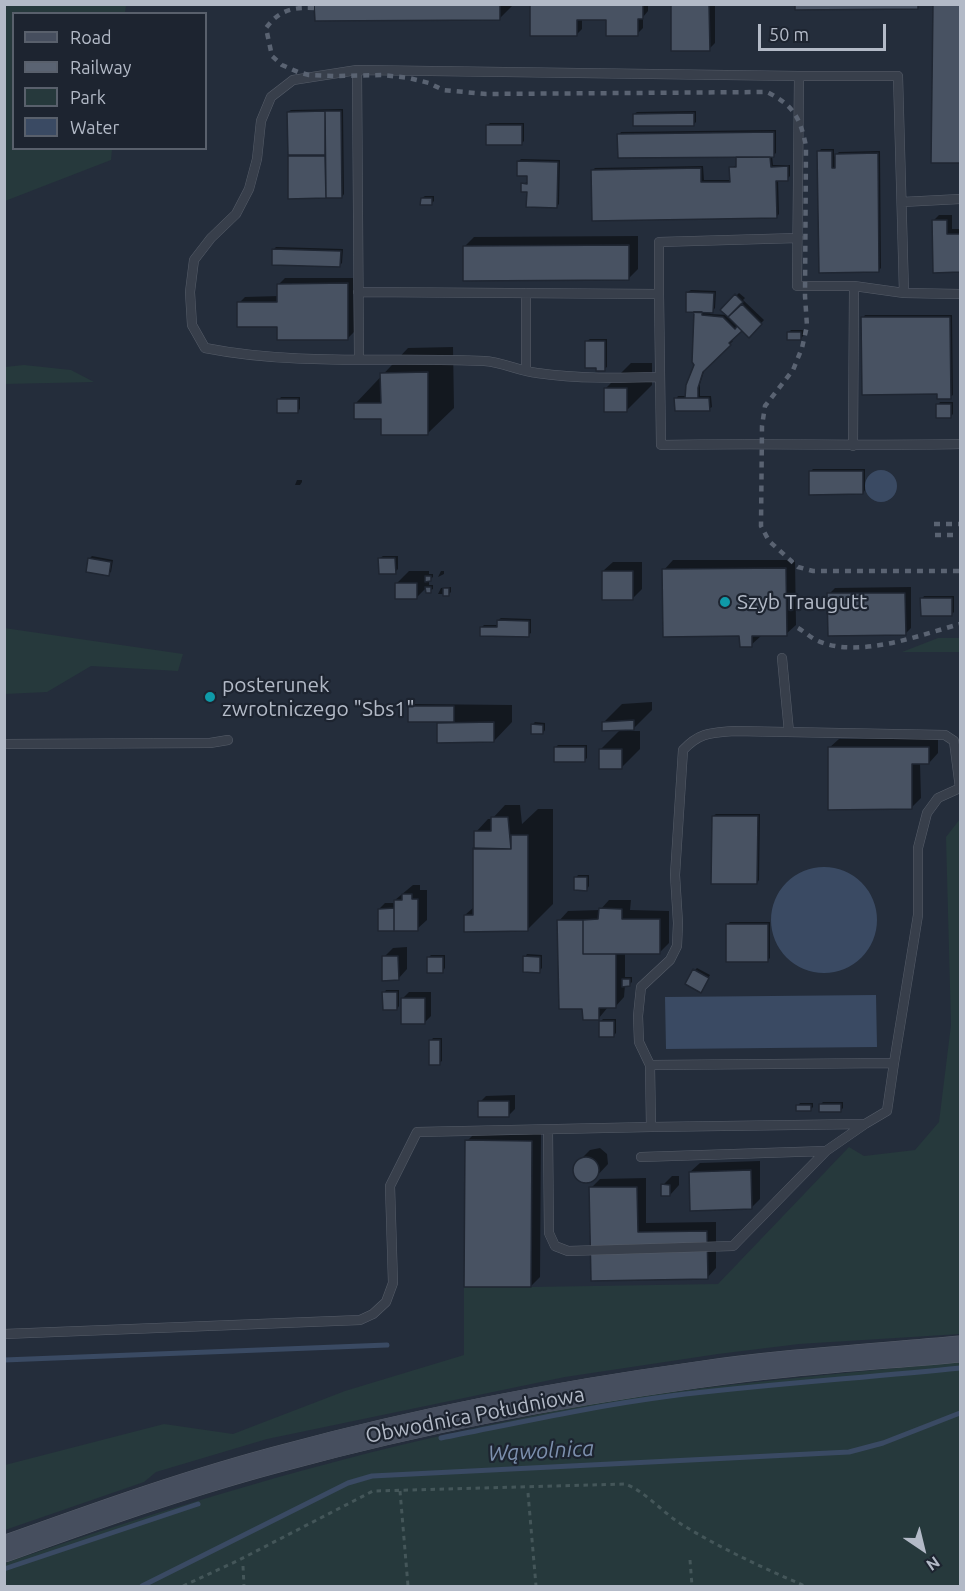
<!DOCTYPE html>
<html>
<head>
<meta charset="utf-8">
<style>
	body { margin:0 }
	#map { position:relative; width:965px; height:1591px; overflow:hidden; background:#242d3b; font-family:Ubuntu,sans-serif }
	canvas { display:block }
	.frame { position:absolute; inset:0; border:6px solid #b3bac7; pointer-events:none }
	.legend { position:absolute; left:12px; top:12px; width:195px; height:138px; box-sizing:border-box; background:#1d2430; border:2px solid #59606c; margin:0; padding:8px 10px; list-style:none; font-size:18px; color:#b3bac7 }
	.legend li { display:flex; align-items:center; gap:12px; height:30px }
	.legend b { width:30px; border:2px solid #59606c }
	.north { position:absolute; left:893px; top:1519px; width:60px; height:60px; -webkit-text-stroke:4px #1d2430; paint-order:stroke; rotate:145deg; font-size:16px; font-weight:700; line-height:24px; text-align:center; color:#b3bac7 }
	.north::after { content:''; display:block; margin:auto; width:21px; height:27px; background:#b3bac7; clip-path:polygon(50% 0,100% 100%,50% 72%,0 100%) }
	.scale { position:absolute; left:758px; top:24px; width:128px; height:27px; box-sizing:border-box; border:3px solid #b3bac7; border-top:0; padding-left:8px; font-size:18px; line-height:21px; white-space:nowrap; color:#b3bac7; -webkit-text-stroke:4px #1d2430; paint-order:stroke }
</style>
</head>
<body>
<div id="map">
<canvas width="965" height="1591"></canvas>
<div class="frame"></div>
<ul class="legend">
<li><b style="height:8px;background:#464e5e"></b>Road</li>
<li><b style="height:8px;background:#5a6372"></b>Railway</li>
<li><b style="height:16px;background:#26393c"></b>Park</li>
<li><b style="height:16px;background:#3a4a63"></b>Water</li>
</ul>
<div class="north">N</div>
<div class="scale">50 m</div>
</div>
<script>
const context = document.querySelector('canvas').getContext('2d');
context.lineJoin = 'round';
function fill(path, color) {
  context.fillStyle = color;
  context.fill(path, 'evenodd');
}
function stroke(path, color, width, dash) {
  context.strokeStyle = color;
  context.lineWidth = width;
  context.lineCap = dash ? 'butt' : 'round';
  context.setLineDash(dash || []);
  context.stroke(path);
}
function label(font, color, halo, rows, align = 'center') {
  context.font = font + ' Ubuntu,sans-serif';
  context.lineWidth = 4.5;
  context.setLineDash([]);
  context.textBaseline = 'middle';
  context.strokeStyle = halo;
  context.fillStyle = color;
  for (const [text, x, y, turn = 0] of rows) {
    context.save();
    context.translate(x, y);
    context.rotate((+turn || 0) * Math.PI / 180);
    context.textAlign = isNaN(turn) ? turn : align;
    if (halo) context.strokeText(text, 0, 0);
    context.fillText(text, 0, 0);
    context.restore();
  }
}
fill(new Path2D(`
	M5,4L126,5L125,13L14,14V148L112,149L111,160L5,201Z
	M24,365L71,370L94,382L5,384V367Z
	M4,628L183,654L178,671L91,666L47,692L5,694Z
	M938,638H960V652H902Z
	M960,819V1334L799,1344L718,1354L565,1377L267,1439L156,1472L144,1482L5,1530V1465L164,1424L233,1434L345,1391L464,1355V1287H531L718,1284L849,1147L864,1156L915,1150L939,1122L951,1025L946,837Z
	M960,1362V1586H5V1564L8,1562C167,1508 324,1460 489,1425C524,1418 560,1409 595,1403C716,1384 838,1374 960,1362Z`), '#26393c');
fill(new Path2D(`
	M865 486a16 16 0 1 1 32 0a16 16 0 1 1-32 0Z
	M771 920a53 53 0 1 1 106 0a53 53 0 1 1-106 0Z
	M876,995L877,1047L666,1049L665,997Z`), '#3a4a63');
fill(new Path2D(`
	M316,4H512V6L499,19Z
	M532,4H648V11L643,17V28L637,34L607,18H582V29L576,35Z
	M672,4H715V43L709,49Z
	M934,4H960V161L932,162Z
	M343,109L344,194L342,197L289,198L288,112L291,110Z
	M696,111V122L693,125L634,114L637,112Z
	M490,123H524V141L522,143L487,126Z
	M776,130V153L772,156L773,165H790V176L787,179H778L779,214L776,217L593,170L595,168L703,166L704,180H731V168L737,165V156L619,135L621,132Z
	M821,149H834V157L839,152L880,151L881,268L878,271L819,152Z
	M521,159L560,160L559,204L556,207L528,191L523,184L529,181V175L519,161Z
	M425,196H434V201L432,203L422,198Z
	M939,215H952V229H960V271H934L933,221Z
	M638,236V269L628,279L465,246L474,237Z
	M276,247L343,249L342,263L340,265L273,250Z
	M285,278H353L354,332L348,338L279,325L239,303L245,297L279,296V284Z
	M691,290L716,291L715,308L710,314L728,315L722,310L739,293L745,298L743,300L764,320L749,336L742,329L731,340L733,341L705,368L700,384V396H711L712,407L709,409L676,399L678,396H687L696,365V311L688,292Z
	M865,315H952L953,395L950,397L938,393L863,318Z
	M791,330H803V336L800,339L788,333Z
	M590,339H607V367L604,369L587,341Z
	M453,347L454,408L428,433L355,404L408,348Z
	M631,363H652V385L626,411L605,389Z
	M281,397H300V409L298,411L279,400Z
	M940,402H953V414L950,417L938,405Z
	M813,469H865V490L863,493L811,471Z
	M297,480H302V482L300,485H295Z
	M92,556L113,560L111,572L108,574L90,558Z
	M383,556H398V569L395,572L380,558Z
	M673,560H795L796,625L786,634L761,636L751,645L664,570Z
	M613,562H642V589L632,599L603,571Z
	M409,571H429V574H433V577L429,580V585H433V589L427,592V587L416,598L396,584Z
	M441,571H444V574L438,577Z
	M451,587V592L449,594H438L441,588Z
	M911,587V628L905,634L829,594L835,588Z
	M924,596H954V612L952,614L922,599Z
	M501,618L531,619V633L528,635L481,628L484,625H498V620Z
	M209,692H216V696L214,699L207,695Z
	M652,702V710L631,731H640V749L622,767L600,750L621,729L604,722L622,704Z
	M412,704L512,705V722L494,741L438,723L441,721L410,707Z
	M535,722L545,723V730L543,733L532,725Z
	M938,738V753L929,763H920L921,798L911,808L829,748L839,739Z
	M558,745H587V758L585,760L555,748Z
	M505,805H520L522,824L538,809H553V904L527,930L465,915L474,907L476,832L488,819H492Z
	M716,814H760L759,880L757,883L713,816Z
	M578,875H589V886L587,889L576,878Z
	M413,885H420V890H427V920L417,929L379,909L385,903H395V900Z
	M609,900H631L630,910L669,911V943L659,953H625V977H632V982L629,985H625L624,997L615,1007H608L599,1018L584,1007L559,921L568,911L600,910Z
	M730,922H770V958L767,961L727,925Z
	M407,947V969L398,979L384,957L393,948Z
	M527,954L542,955V968L539,971L525,957Z
	M431,955H445V968L443,971L428,958Z
	M697,968L710,975L703,988L695,970Z
	M386,990H399V1006L397,1009L384,993Z
	M409,992H431V1016L425,1022L403,998Z
	M603,1019H616V1033L613,1036L600,1022Z
	M433,1038H442V1061L439,1063L431,1041Z
	M515,1095V1109L509,1115L480,1102L486,1096Z
	M823,1102H843V1108L840,1111L820,1105Z
	M800,1103H813V1107L811,1109L798,1106Z
	M476,1132H541L540,1277L531,1286L467,1141Z
	M600,1148L607,1154L608,1164L594,1179L583,1181L578,1178L575,1169L580,1160L590,1150Z
	M760,1161V1199L751,1208L690,1172L700,1163Z
	M672,1176H679V1185L670,1195L663,1185Z
	M646,1178V1223L716,1222V1268L707,1278L592,1280L591,1188L600,1179Z`), '#0007');
stroke(new Path2D(`
	M4,1360L387,1345
	M441,1438C517,1423 593,1406 670,1396C766,1384 864,1378 960,1368
	M4,1569L198,1504
	M142,1586L348,1483L372,1476L849,1452L883,1443L960,1413`), '#3a4a63', 5);
const building = new Path2D(`
	M314,4H500V20L315,21Z
	M530,4H643V19H638V36H606V20H577V36H530Z
	M671,4H709L710,51H671Z
	M795,4H918V9L795,10Z
	M933,4H960V163H931Z
	M325,111V155H288L287,112Z
	M325,111H341L342,198H326Z
	M694,113V126H633V114Z
	M486,125H522V145H486Z
	M774,132V157L618,158L617,134Z
	M817,151H832V168H835V154L878,153L879,272L819,273Z
	M288,156H325L326,198L288,199Z
	M736,157H770L771,167L788,166V181H776L777,218L592,221L591,170L701,168V182H730L729,167H736Z
	M517,161L558,162L557,208L526,207L527,192H521V183L527,184V176H517Z
	M421,198H432V205H420Z
	M932,220H947V234H960V272L933,273Z
	M629,245V280L463,281V246Z
	M272,249L341,251L340,267L272,265Z
	M348,283V340H277V327H237V302H277V284Z
	M686,292L714,293L713,313L686,312Z
	M735,294L743,302L728,317L720,310Z
	M742,304L762,324L749,338L728,317Z
	M694,312H702V315L723,317L735,329L737,326L742,331L729,343L731,345L703,372L698,388V398H685L686,385L694,365L692,362Z
	M861,317H950L951,399H937V394L862,395Z
	M787,332H801V340H787Z
	M585,341H605V371H596V368H585Z
	M428,372V435H381V419H354V403H381L380,373Z
	M604,388H627V412H604Z
	M674,398H709L710,411H675Z
	M277,399H298V413H277Z
	M936,404H951V418H936Z
	M809,471H863V494L809,495Z
	M88,558L111,562L109,576L86,572Z
	M378,558H395L396,574H379Z
	M786,568L787,636H752V647H740L739,636L663,637L662,569Z
	M602,571H633V600H602Z
	M425,576H431V581L425,582Z
	M395,583H417V599H395Z
	M425,587H431V593H426Z
	M443,588H449V596H443Z
	M827,593H905L906,635L828,636Z
	M920,598H952V616H921Z
	M497,620L529,621V637L480,636V627H497Z
	M205,694H214V700H205Z
	M408,706H454V722H408Z
	M634,720V730L602,731V722Z
	M494,722V742L437,743V723Z
	M531,724L543,725V734H531Z
	M554,747H585V762H554Z
	M828,747H929V764H912V809L828,810Z
	M599,749H622V769H599Z
	M712,816H758L757,884H711Z
	M491,817H508L511,849H474V831H491Z
	M511,835H528V931L464,932V915H473V848L511,849Z
	M574,877H587V891L574,890Z
	M402,894H412V899H418V931H394V900H402Z
	M394,908V931H378V909Z
	M599,908L622,909V919H660V954H583V920L598,919Z
	M557,920H583V954H616V1008H599V1020H583L582,1009H559Z
	M726,924H768V962H726Z
	M382,956H398L399,980L382,981Z
	M523,956L540,957V973L523,972Z
	M427,957H443V973H427Z
	M693,969L709,978L701,993L685,984Z
	M622,979H630V986L622,987Z
	M382,992H397V1010H383Z
	M401,998H425V1024H401Z
	M599,1021H614V1037H599Z
	M429,1040H440V1065H429Z
	M478,1101H509V1117H478Z
	M819,1104H841V1112H819Z
	M796,1105H811V1111H796Z
	M465,1140L532,1141L531,1287H464Z
	M573 1170a13 13 0 1 1 26 0a13 13 0 1 1-26 0Z
	M751,1170L752,1209L690,1211L689,1172Z
	M661,1184L670,1185V1196H661Z
	M589,1187H637L638,1232L707,1231L708,1279L591,1281Z`);
fill(building, '#485262');
stroke(building, '#1f2632', 1.5);
const lane = new Path2D(`
	M357,70L293,80L271,97L261,121L257,159L249,189L236,214L211,238L194,260L190,292L192,325L205,348C296,366 391,357 484,361C502,362 519,371 537,373C578,379 619,378 660,377
	M902,202L960,199
	M358,292L659,294L661,445C761,443 861,446 960,444
	M526,293V371
	M904,293L898,76H799L797,286H854L904,293L960,294
	M659,294V242L798,238
	M359,358L357,70L799,76
	M853,446L854,286
	M782,658L789,732
	M4,744L210,743L228,740
	M894,1063L887,1111L865,1124L651,1127L650,1065L639,1042L638,1016L641,987L670,960L677,946L678,923L675,875L683,750C700,732 711,733 734,731L945,735L954,741L960,788
	M650,1065L894,1063L918,915V848L927,813L938,798L960,788
	M548,1131L549,1233L555,1246L568,1251L733,1246L826,1151
	M641,1157L826,1151L865,1124
	M4,1334L360,1320L373,1314L386,1302L393,1283L390,1186L417,1132L651,1127`);
const secondary = new Path2D(`
	M4,1549C99,1515 193,1481 290,1456C423,1420 559,1394 696,1375C783,1362 872,1357 960,1349`);
stroke(lane, '#565d69', 10);
stroke(secondary, '#565d69', 27);
stroke(new Path2D(`
	M400,1491L408,1586
	M528,1493L536,1586
	M690,1560L692,1586
	M243,1566L244,1586
	M183,1586L237,1561L373,1491L625,1484C645,1491 662,1512 681,1524C720,1548 763,1568 805,1586`), '#445659', 3, [4.5, 4.5]);
stroke(lane, '#383f4b', 9);
stroke(secondary, '#464e5e', 26);
stroke(new Path2D(`
	M314,8C293,7 279,10 266,28L272,56L282,65L298,72L309,75L335,76L383,75L409,78L429,83L443,90L486,94L767,92C793,105 800,117 806,146L805,296L807,326L802,348L793,370L765,406L762,426L761,526L769,541L798,567L813,571H960
	M934,524H960
	M935,535H960
	M798,628C805,632 811,638 818,641C859,659 920,635 960,624`), '#5a6372', 4.5, [6, 6]);
for (const [x, y, r, color] of [
	[725,602,6,"#0f9aa8"],
	[210,697,6,"#0f9aa8"]
]) {
  const dot = new Path2D();
  dot.arc(x, y, r, 0, 2 * Math.PI);
  context.fillStyle = color;
  context.fill(dot);
  stroke(dot, '#1d2430', 2);
}
label('21px', '#b3bac7', '#1d2430', [
	["Szyb Traugutt",737,602],
	["posterunek",222,685],
	["zwrotniczego \"Sbs1\"",222,709]
], 'left');
label('21px', '#b3bac7', '#1d2430', [
	["Obwodnica Południowa",475,1415,-11]
]);
label('italic 22px', '#7c8fad', '#1d2430', [
	["Wąwolnica",541,1451,-3]
]);
</script>
</body>
</html>
